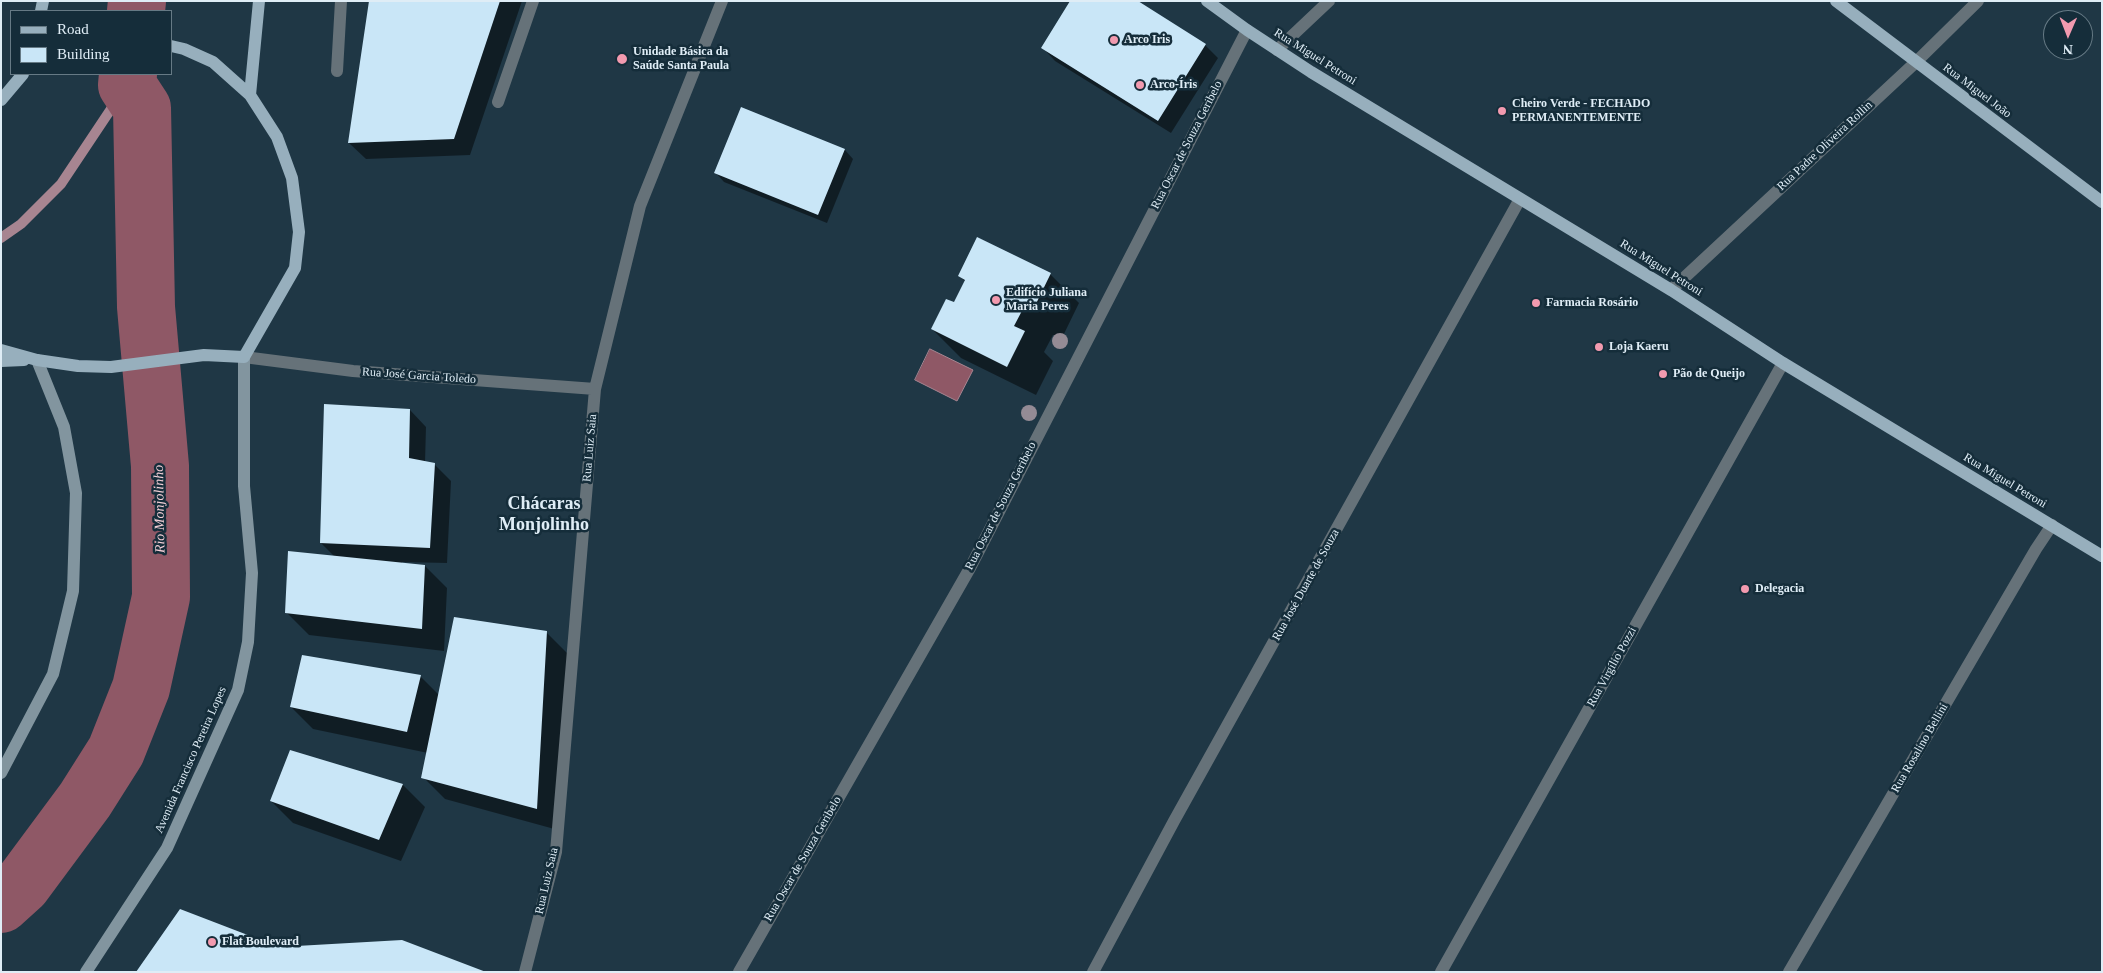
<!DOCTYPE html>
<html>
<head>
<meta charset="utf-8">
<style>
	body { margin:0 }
	#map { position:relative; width:2103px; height:973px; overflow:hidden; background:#1f3745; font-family:"Times New Roman",serif }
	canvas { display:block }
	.frame { position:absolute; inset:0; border:2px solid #dfedf6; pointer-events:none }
	.legend { position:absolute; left:10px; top:10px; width:162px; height:65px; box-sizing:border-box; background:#152d3a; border:1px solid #667a85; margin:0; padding:6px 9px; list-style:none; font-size:15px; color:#dfedf6 }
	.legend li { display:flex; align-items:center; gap:10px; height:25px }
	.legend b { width:25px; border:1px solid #667a85 }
	.north { position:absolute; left:2043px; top:10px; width:50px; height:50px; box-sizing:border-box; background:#152d3a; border:1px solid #667a85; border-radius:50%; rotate:181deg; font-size:14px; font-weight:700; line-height:20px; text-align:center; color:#dfedf6 }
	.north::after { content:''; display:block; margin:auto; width:18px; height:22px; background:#f29aaf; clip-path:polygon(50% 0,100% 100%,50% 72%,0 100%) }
</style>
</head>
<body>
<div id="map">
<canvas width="2103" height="973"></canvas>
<div class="frame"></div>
<ul class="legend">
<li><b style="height:6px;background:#97afbd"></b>Road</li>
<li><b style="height:14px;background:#c9e6f7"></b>Building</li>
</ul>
<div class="north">N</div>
</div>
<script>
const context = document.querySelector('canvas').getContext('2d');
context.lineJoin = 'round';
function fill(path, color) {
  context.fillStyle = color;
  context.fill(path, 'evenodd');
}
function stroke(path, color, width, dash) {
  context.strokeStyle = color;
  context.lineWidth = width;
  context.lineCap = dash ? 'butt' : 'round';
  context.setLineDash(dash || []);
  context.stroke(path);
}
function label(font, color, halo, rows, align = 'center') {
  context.font = font + ' "Times New Roman",serif';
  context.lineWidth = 5;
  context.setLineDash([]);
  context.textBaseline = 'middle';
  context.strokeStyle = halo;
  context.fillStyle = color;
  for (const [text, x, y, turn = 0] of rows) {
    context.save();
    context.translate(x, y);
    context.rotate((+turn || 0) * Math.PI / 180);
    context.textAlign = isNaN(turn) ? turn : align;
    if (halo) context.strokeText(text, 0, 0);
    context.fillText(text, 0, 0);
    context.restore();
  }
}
const water = new Path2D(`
	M930,349L973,370L957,401L915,380Z`);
fill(water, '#8f5866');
stroke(water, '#a78591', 1);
fill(new Path2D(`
	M371,1H522L470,155L366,159L349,143Z
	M1205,45L1218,58L1171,133L1055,61L1043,48Z
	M742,109L845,150L853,159L827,223L724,182L716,173Z
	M978,238L1050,274L1079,303L1061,340L1053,335L1044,352L1053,361L1036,395L961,358L932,329L954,304L966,282L959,276Z
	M410,410L426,427L425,463L434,464L451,481L447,563L402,562V564L425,566L447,588L444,651L309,635L287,613L335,557L321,543Z
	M547,633L569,655L558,830L445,799L423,777L428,753L313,729L291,707L420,676L440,696Z
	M291,751L403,785L425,807L401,861L293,823L271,801Z`), '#0007');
stroke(new Path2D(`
	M1,238L21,224L61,184L127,85`), '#a78591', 10);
stroke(new Path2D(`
	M136,11L137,1
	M1,904L22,885L85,800L116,751L141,688L161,597L160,466L146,307L142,108L127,85L128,74`), '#8f5866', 58);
fill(new Path2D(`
	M369,1H500L454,139L348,143Z
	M1070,1H1138L1206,44L1158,121L1041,48Z
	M741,107L845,149L818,215L714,173Z
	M977,237L1051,273L1032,312L1024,307L1014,326L1025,331L1007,367L931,329L946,299L954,302L965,280L958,276Z
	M324,404L410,409L409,458L435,463L430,548L320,543Z
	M288,551L425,565L422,629L285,613Z
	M454,617L547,631L537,809L421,778Z
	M302,655L421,675L407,732L290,707Z
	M290,750L403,784L379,840L270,801Z
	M180,909L279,947L402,940L486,972H136Z`), '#c9e6f7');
stroke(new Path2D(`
	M337,71L341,1
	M498,102L533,1`), '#667279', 12);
stroke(new Path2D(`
	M1277,50L1329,1
	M1671,290L1916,62L1978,1
	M244,357L353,371L595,389
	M525,972L556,852L595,389L640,206L722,1
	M739,972L970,568L1247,30
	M1093,972L1174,821L1520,199
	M1441,972L1783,363
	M1789,972L2036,549L2052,525`), '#667279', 12);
stroke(new Path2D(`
	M1,773L53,674L73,591L76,493L64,427L37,360
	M86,972L167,848L238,690L248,642L252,573L244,486V357`), '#82959f', 12);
stroke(new Path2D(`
	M1207,1L1247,30L1311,72L1671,290L1783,363L2102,556
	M1836,1L2102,202
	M41,11L43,1
	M250,95L259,1
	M1,100L23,74
	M1,350L37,360L78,366L111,367L204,355L244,357L295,268L299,232L292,178L277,137L250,95L213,62L184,49L171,46
	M1,361L24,360`), '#97afbd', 12);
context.fillStyle = '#948b95';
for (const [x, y] of [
	[1060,341],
	[1029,413]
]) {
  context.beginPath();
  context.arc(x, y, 8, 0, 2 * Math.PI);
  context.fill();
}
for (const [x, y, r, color] of [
	[1114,40,5,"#f29aaf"],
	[622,59,6,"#f29aaf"],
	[1140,85,5,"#f29aaf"],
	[1502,111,5,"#f29aaf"],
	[996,300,5,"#f29aaf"],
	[1536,303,5,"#f29aaf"],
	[1599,347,5,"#f29aaf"],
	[1663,374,5,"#f29aaf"],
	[1745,589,5,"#f29aaf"],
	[212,942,5,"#f29aaf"]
]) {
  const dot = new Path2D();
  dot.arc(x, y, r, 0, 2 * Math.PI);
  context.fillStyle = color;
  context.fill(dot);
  stroke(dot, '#152d3a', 2);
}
label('bold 12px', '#dfedf6', '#152d3a', [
	["Arco Iris",1124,40],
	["Unidade Básica da",633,52],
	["Saúde Santa Paula",633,66],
	["Arco-Íris",1150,85],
	["Cheiro Verde - FECHADO",1512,104],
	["PERMANENTEMENTE",1512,118],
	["Edifício Juliana",1006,293],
	["Maria Peres",1006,307],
	["Farmacia Rosário",1546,303],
	["Loja Kaeru",1609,347],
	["Pão de Queijo",1673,374],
	["Delegacia",1755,589],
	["Flat Boulevard",222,942]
], 'left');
label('12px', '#dfedf6', '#152d3a', [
	["Rua Miguel Petroni",1315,57,32],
	["Rua Miguel João",1977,91,37],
	["Rua Oscar de Souza Geribelo",1187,145,-63],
	["Rua Padre Oliveira Rollin",1825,146,-43],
	["Rua Miguel Petroni",1661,268,32],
	["Rua José Garcia Toledo",419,376,4],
	["Rua Luiz Saia",590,448,-85],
	["Rua Miguel Petroni",2005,481,31],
	["Rua Oscar de Souza Geribelo",1001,506,-63],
	["Rua José Duarte de Souza",1306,585,-61],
	["Rua Virgílio Pozzi",1612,667,-61],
	["Rua Rosalino Bellini",1920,748,-60],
	["Avenida Francisco Pereira Lopes",191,760,-66],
	["Rua Oscar de Souza Geribelo",803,859,-60],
	["Rua Luiz Saia",547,881,-77]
]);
label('italic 14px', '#f5d1d8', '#152d3a', [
	["Rio Monjolinho",160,509,-91]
]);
label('bold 18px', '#dfedf6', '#152d3a', [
	["Chácaras",544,504],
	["Monjolinho",544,525]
]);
</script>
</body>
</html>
